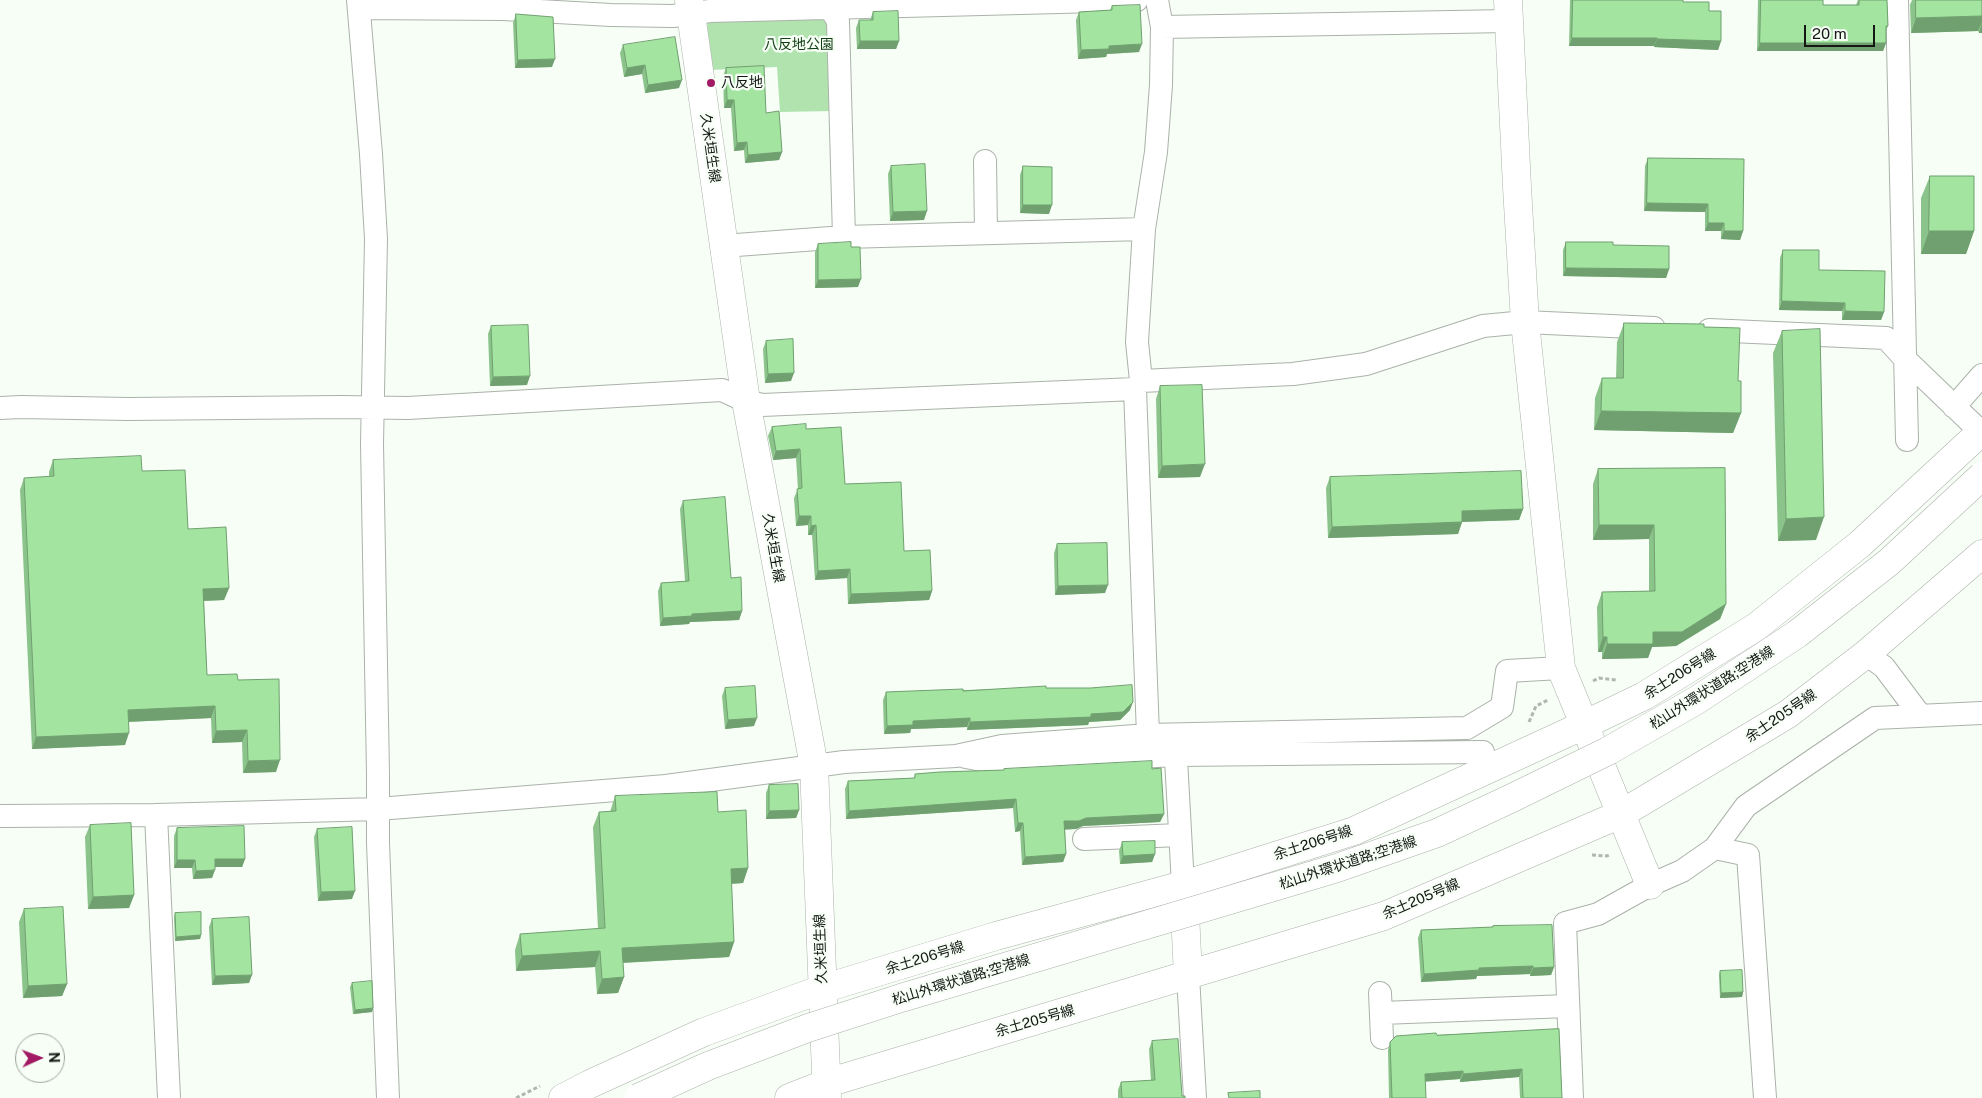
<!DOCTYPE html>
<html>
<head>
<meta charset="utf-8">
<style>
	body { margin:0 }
	#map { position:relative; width:1982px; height:1098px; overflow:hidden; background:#f6fef6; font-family:"Public Sans",sans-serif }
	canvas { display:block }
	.north { position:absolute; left:15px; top:1033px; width:50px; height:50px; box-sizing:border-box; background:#f6fef6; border:1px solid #9ca29c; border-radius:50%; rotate:88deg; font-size:14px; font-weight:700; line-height:20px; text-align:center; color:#141714 }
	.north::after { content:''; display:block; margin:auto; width:18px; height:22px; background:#a21964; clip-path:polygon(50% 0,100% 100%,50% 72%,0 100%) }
	.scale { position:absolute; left:1804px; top:25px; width:71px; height:22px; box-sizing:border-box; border:2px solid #141714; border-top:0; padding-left:6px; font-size:15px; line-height:18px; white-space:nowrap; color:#141714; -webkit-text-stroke:4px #f6fef6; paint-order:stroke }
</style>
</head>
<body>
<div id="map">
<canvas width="1982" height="1098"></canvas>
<div class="north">N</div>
<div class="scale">20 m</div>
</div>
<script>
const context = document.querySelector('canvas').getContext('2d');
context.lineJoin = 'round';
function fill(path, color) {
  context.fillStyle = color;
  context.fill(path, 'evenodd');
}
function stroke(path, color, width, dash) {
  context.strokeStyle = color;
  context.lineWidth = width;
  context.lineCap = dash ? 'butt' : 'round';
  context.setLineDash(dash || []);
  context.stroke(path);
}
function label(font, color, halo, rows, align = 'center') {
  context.font = font + ' "Public Sans","Noto Sans JP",sans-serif';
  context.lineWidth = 4.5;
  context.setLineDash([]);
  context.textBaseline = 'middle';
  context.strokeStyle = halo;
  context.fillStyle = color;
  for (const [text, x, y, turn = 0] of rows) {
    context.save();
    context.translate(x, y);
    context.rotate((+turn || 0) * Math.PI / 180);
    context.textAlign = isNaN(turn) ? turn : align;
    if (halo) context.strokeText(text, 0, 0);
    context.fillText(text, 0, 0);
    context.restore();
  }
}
fill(new Path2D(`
	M799,13L831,21L833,111L780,112L777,67L709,70L707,16Z`), '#b1e3af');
const street = new Path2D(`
	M358,0L371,154L376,239L372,444L378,774V843L388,1098
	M830,0V8L838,21L844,237
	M1897,0L1907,440
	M359,8L503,9L611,15L673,16L710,11L1137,0
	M1162,27L1509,21
	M985,161L986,233
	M723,246L844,237L1144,229
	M1709,330L1886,338L1906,360L1981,432
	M1141,381L1137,342L1144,229L1156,152L1161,85L1162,27L1157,0
	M1135,389L1148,735
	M1954,407L1982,375
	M0,408L21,407L128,409L341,407L408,408L722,390L746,401L762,405L1135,389L1141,381L1293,374L1366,364L1483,326L1525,322L1654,328
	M1866,654L1884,667L1920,715
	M1175,741L1183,885
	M966,757L1002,764L1176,755L1483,752
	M156,815L169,1098
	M0,816L156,815L378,809L666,786L844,762L956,756L1002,746L1148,735L1467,728L1502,707L1507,671L1561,668
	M1084,839L1180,835
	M1715,848L1748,855L1765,1098
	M1188,976L1195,1098
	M1380,993L1382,1038
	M1381,1013L1568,1006
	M1572,1098L1565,923L1598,914L1650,885L1682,871L1715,848L1746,806L1875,718L1982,713`);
const secondary = new Path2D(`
	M689,0L746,401L814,766L827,1098
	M1508,0L1517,187L1525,322L1561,668L1650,885
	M1184,891L1188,976
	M563,1098L590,1084L704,1032L822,989L996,936L1183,885L1354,831L1584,725L1644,696L1756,627L1860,544L1982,431
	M789,1098L827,1083L1384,916L1621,814L1788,714L1866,654L1982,554`);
stroke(street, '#abb2aa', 24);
stroke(secondary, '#abb2aa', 29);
stroke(new Path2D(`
	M1593,681L1599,678L1616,680
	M1529,722L1536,706L1548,700
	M1592,855L1607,856L1611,854
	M516,1098L540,1086`), '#b0b7b0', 3, [4, 2.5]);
stroke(street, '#fff', 22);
stroke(secondary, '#fff', 28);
const highwayBridge = new Path2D(`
	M638,1098L708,1066L808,1028L901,998L1337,868L1437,833L1512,798L1608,751L1697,700L1797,634L1889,562L1982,476`);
stroke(highwayBridge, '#abb2aa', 29, []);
stroke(highwayBridge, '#fff', 28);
fill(new Path2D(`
	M1570,0H1683V2L1709,11L1721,41L1718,50L1654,47V46H1569Z
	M1758,0H1823V5H1856L1858,0H1887L1888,26L1886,31V43L1883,51H1757Z
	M1912,0H1982V33H1979L1978,31L1911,33L1910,5Z
	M1112,6L1139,52L1107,54L1106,57L1078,59L1076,20L1079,12L1110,10Z
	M873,12L899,41L896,49H857L856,28L859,20H870Z
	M516,14L552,67L515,68L513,23Z
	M623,45L679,88L645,93L642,74L624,77L620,53Z
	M726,68L766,113L782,152L779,160L745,163L744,150L734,151L731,108H724L723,76Z
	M1648,158L1743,231L1740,240L1721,239V231H1705V212L1644,211L1645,166Z
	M891,166L924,220L890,221L888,174Z
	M1023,166L1049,214L1020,213V175Z
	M1930,176L1974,231L1966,254H1921V198Z
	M1566,242L1613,245L1669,269L1666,278L1563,276V250Z
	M818,244L851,247L858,287L815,288V252Z
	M1783,250L1819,270L1884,312L1881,320H1842V311L1779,310L1780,258Z
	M1624,323L1704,327L1738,381L1741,413L1733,433L1594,430L1595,398L1602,378H1616L1617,342Z
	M491,326L527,385L490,386L488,334Z
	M1782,331L1816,540L1778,541L1773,353Z
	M766,341L791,381L765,383L763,349Z
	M1160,386L1200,477L1158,478L1156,399Z
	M772,427L806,429L845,484L904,551L932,591L929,600L848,604L847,578L815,580L812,535H808V525L796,526L794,498L798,489L796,458L773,460L768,436Z
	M53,460L142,471L188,529L229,588L224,600L204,601L207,675L238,680L276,772L243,773L242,742L212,743L211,718L128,722L125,745L32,749L20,490L24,478L49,477V472Z
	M1725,468L1726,604L1720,619L1676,646L1652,647L1648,658L1602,659V652H1598L1597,607L1602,592L1649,591V539L1593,540V484L1598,469Z
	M1330,477L1523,509L1519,520L1462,522L1458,534L1328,538L1326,488Z
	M683,501L731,578L742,611L739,620L690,622L689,624L660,626L658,591L661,583L685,581L680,509Z
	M1057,544L1105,593L1055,595L1054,553Z
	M725,688L754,726L725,729L722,696Z
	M1046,688L1130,710L1120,720L1089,722L1088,725L967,730V727L911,729L910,733L884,734L883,700L886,692Z
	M1004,769H1152L1164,814L1160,822L1083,826L1076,829H1065L1066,854L1063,862L1022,865L1020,831L1015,832L1013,808L846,819L845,789L848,781L914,778L915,774L1004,770Z
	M769,785L799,810L796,818L766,819V793Z
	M615,796L718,812L748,868L743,883L731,884L734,942L729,957L623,963L624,977L618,993L597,994L595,967L516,971L515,950L520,934L598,929L593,827L599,812H610Z
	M90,825L134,895L129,908L88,909L85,837Z
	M177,828L245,859L242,867H215L212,878L193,879L192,868H174V836Z
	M317,829L352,899L318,901L314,837Z
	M1122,842L1155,854L1152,862L1120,864L1119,851Z
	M24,909L67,984L62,996L23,998L19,922Z
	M175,913L201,935L200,939L175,941L174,917Z
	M212,919L249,983L212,985L209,927Z
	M1493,926L1554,967L1551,975L1530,976V974L1477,976L1476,979L1421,982L1418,938L1421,930L1492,927Z
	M1720,971L1743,992L1742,997L1720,998L1719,975Z
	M352,983L373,1008L372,1012L353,1014L350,987Z
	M1559,1029L1562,1098H1520L1519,1077L1460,1082V1079L1425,1081L1426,1098H1389L1388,1050L1390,1042L1437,1035Z
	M1152,1041L1182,1096L1185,1098H1118V1090L1121,1082L1151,1081L1149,1049Z`), '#8bc48a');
fill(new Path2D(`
	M1982,16V22L1978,31L1911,33L1916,18Z
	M1982,23V33H1979Z
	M1572,38H1657L1654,46H1569Z
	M1657,39L1721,41L1718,50L1654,47Z
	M860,41H899L896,49H857Z
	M1760,43H1886L1883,51H1757Z
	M1142,44L1139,52L1107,54L1106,57L1078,59L1081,50L1109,46Z
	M555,59L552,67L515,68L518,60Z
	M645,65L642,74L624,77L627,68Z
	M682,80L679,88L645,93L648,85Z
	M727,100H734L731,108H724Z
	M747,142L744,150L734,151L737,143Z
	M782,152L779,160L745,163L748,155Z
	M1647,203L1708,204L1705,212L1644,211Z
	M1023,205H1052L1049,214L1020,213Z
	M927,211L924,220L890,221L893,212Z
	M1708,223H1724L1721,231H1705Z
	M1724,231H1743L1740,240L1721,239Z
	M1929,231H1974L1966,254H1921Z
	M1566,268L1669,269L1666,278L1563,276Z
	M861,279L858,287L815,288L818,280Z
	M1782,301L1845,303L1842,311L1779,310Z
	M1845,311L1884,312L1881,320H1842Z
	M794,373L791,381L765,383L768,374Z
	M530,376L527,385L490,386L493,377Z
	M1601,411L1741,413L1733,433L1594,430Z
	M800,449L796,458L773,460L776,451Z
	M1205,464L1200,477L1158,478L1162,466Z
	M1523,509L1519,520L1457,522L1462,511Z
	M799,516H811L808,525L796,526Z
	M1824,517L1816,540L1778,541L1786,519Z
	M1462,522L1458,534L1328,538L1332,527Z
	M816,525L812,535H808L811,526Z
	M1599,525H1654L1649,539L1593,540Z
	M850,569L847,578L815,580L818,571Z
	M1108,585L1105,593L1055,595L1058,586Z
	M229,588L224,600L199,601L203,589Z
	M932,591L929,600L848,604L851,594Z
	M1726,604L1720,619L1676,646L1652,647L1648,658L1602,659L1607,644L1653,632Z
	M742,611L739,620L690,622L689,624L660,626L663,618L692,614Z
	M1603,637H1607L1602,652H1598Z
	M1133,702L1130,710L1120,720L1089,722L1088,725L967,730L970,722L1091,714Z
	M215,706L211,718L124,722L128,710Z
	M757,718L754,726L725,729L728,720Z
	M970,718L967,727L911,729L910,733L884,734L887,726L913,721Z
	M247,730L242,742L212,743L216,731Z
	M129,733L125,745L32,749L36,737Z
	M280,760L276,772L243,773L248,761Z
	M1016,799L1013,808L846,819L849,811Z
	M799,810L796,818L766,819L769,811Z
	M1164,814L1160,822L1083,826L1076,829L1061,830L1064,821L1086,818Z
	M1018,823H1023L1020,831L1015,832Z
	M1066,854L1063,862L1022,865L1025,857Z
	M1155,854L1152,862L1120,864L1123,856Z
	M215,859H245L242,867H212Z
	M177,860H195L192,868H174Z
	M748,868L743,883L725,884L731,869Z
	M215,870L212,878L193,879L196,871Z
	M355,891L352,899L318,901L321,892Z
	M134,895L129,908L88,909L93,897Z
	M201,935L200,939L175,941L176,937Z
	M734,942L729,957L616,963L622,948Z
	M600,951L595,967L516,971L522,956Z
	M1533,966L1530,974L1477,976L1476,979L1421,982L1424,974L1479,968Z
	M1554,967L1551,975L1530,976L1533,968Z
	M252,975L249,983L212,985L215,976Z
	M624,977L618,993L597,994L602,979Z
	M67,984L62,996L23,998L28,986Z
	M1743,992L1742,997L1720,998L1721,993Z
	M373,1008L372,1012L353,1014L355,1010Z
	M1522,1069L1519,1077L1460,1082L1463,1074Z
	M1463,1071L1460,1079L1422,1082L1425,1074Z`), '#71a070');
const building = new Path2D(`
	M1573,0H1683V2H1709V11H1721V41L1657,39V38H1572Z
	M1761,0H1823V5H1859V0H1887L1888,26H1886V43H1760Z
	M1916,0H1982V16L1916,18Z
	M1140,5L1142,44L1109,46V49L1081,50L1079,12L1112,10V6Z
	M898,11L899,41H860L859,20H873V12Z
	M516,14L553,17L555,59L518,60Z
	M675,37L682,80L648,85L645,65L627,68L623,45Z
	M764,66L766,113L779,111L782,152L748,155L747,142L737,143L734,100H727L726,68Z
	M1648,158L1744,159L1743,231H1724V223H1708V204L1647,203Z
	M925,164L927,211L893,212L891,166Z
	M1023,166L1052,167V205H1023Z
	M1930,176H1974V231H1929Z
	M851,242V247H860L861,279L818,280V244Z
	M1566,242H1613V245L1669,246V269L1566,268Z
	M1783,250H1819V270L1885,271L1884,312L1845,311V303L1782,301Z
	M1624,323L1704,324V327L1740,328L1738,381H1741V413L1601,411L1602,378H1623Z
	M528,325L530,376L493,377L491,326Z
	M1820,329L1824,517L1786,519L1782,331Z
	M793,339L794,373L768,374L766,341Z
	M1202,385L1205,464L1162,466L1160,386Z
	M806,424V429L841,427L845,484L901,482L904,551L930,550L932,591L851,594L850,569L818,571L816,525L811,526V516H799L797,489L802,488L800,449L776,451L772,427Z
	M141,456L142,471L185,470L188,529L226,527L229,588L203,589L207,675L237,674L238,680L279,679L280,760L248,761L247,730L216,731L215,706L128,710L129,733L36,737L24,478L54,476L53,460Z
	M1725,468L1726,604L1682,632H1653V644H1607V637H1603L1602,592L1655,591L1654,525H1599L1598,469Z
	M1521,471L1523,509L1462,511V522L1332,527L1330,477Z
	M725,497L731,578L741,577L742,611L692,614V616L663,618L661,583L689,581L683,501Z
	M1107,543L1108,585L1058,586L1057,544Z
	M1132,685L1133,702L1123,712L1091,714V717L970,722V718L913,721V725L887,726L886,692L963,689V691L1046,686V688H1090Z
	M755,686L757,718L728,720L725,688Z
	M1152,761V769L1161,768L1164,814L1086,818L1079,821H1064L1066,854L1025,857L1023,823H1018L1016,799L849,811L848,781L915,778V774L940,772L1004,770V769Z
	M798,784L799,810L769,811V785Z
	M717,792L718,812L746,810L748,868L731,869L734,942L622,948L624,977L602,979L600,951L522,956L520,934L605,928L599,812L616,811L615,796Z
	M131,823L134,895L93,897L90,825Z
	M244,826L245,859H215V870L196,871L195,860H177V828Z
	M352,827L355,891L321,892L317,829Z
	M1155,841V854L1123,856L1122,842Z
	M63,907L67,984L28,986L24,909Z
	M201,912V935L176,937L175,913Z
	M249,917L252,975L215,976L212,919Z
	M1552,925L1554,967L1533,968V966L1479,968V970L1424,974L1421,930L1493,927V926Z
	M1742,970L1743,992L1721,993L1720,971Z
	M372,981L373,1008L355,1010L352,983Z
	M1559,1029L1562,1098H1523L1522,1069L1463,1074V1071L1425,1074L1426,1098H1392L1390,1042L1396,1036L1436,1033L1437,1035Z
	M1178,1039L1182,1096H1185V1098H1122L1121,1082L1155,1080L1152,1041Z
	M1260,1091V1098H1229L1228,1093Z`);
fill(building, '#a2e4a0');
stroke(building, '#71a070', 1);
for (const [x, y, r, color] of [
	[711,83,5,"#a21964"]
]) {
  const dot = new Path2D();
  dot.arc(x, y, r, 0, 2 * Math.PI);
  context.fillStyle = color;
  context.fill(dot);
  stroke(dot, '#f6fef6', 2);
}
label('14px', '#113e13', '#f6fef6', [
	["八反地公園",799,45]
]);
label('14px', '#141714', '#f6fef6', [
	["八反地",721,83]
], 'left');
label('14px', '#141714', '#f6fef6', [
	["久米垣生線",710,148,82],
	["久米垣生線",773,548,80],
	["余土206号線",1680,674,-32],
	["松山外環状道路;空港線",1712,688,-32],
	["余土205号線",1781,716,-34],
	["余土206号線",1313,843,-18],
	["松山外環状道路;空港線",1348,863,-18],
	["余土205号線",1421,899,-23],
	["久米垣生線",821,949,-92],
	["余土206号線",925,958,-17],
	["松山外環状道路;空港線",961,980,-17],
	["余土205号線",1035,1021,-16]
]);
</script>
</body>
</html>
